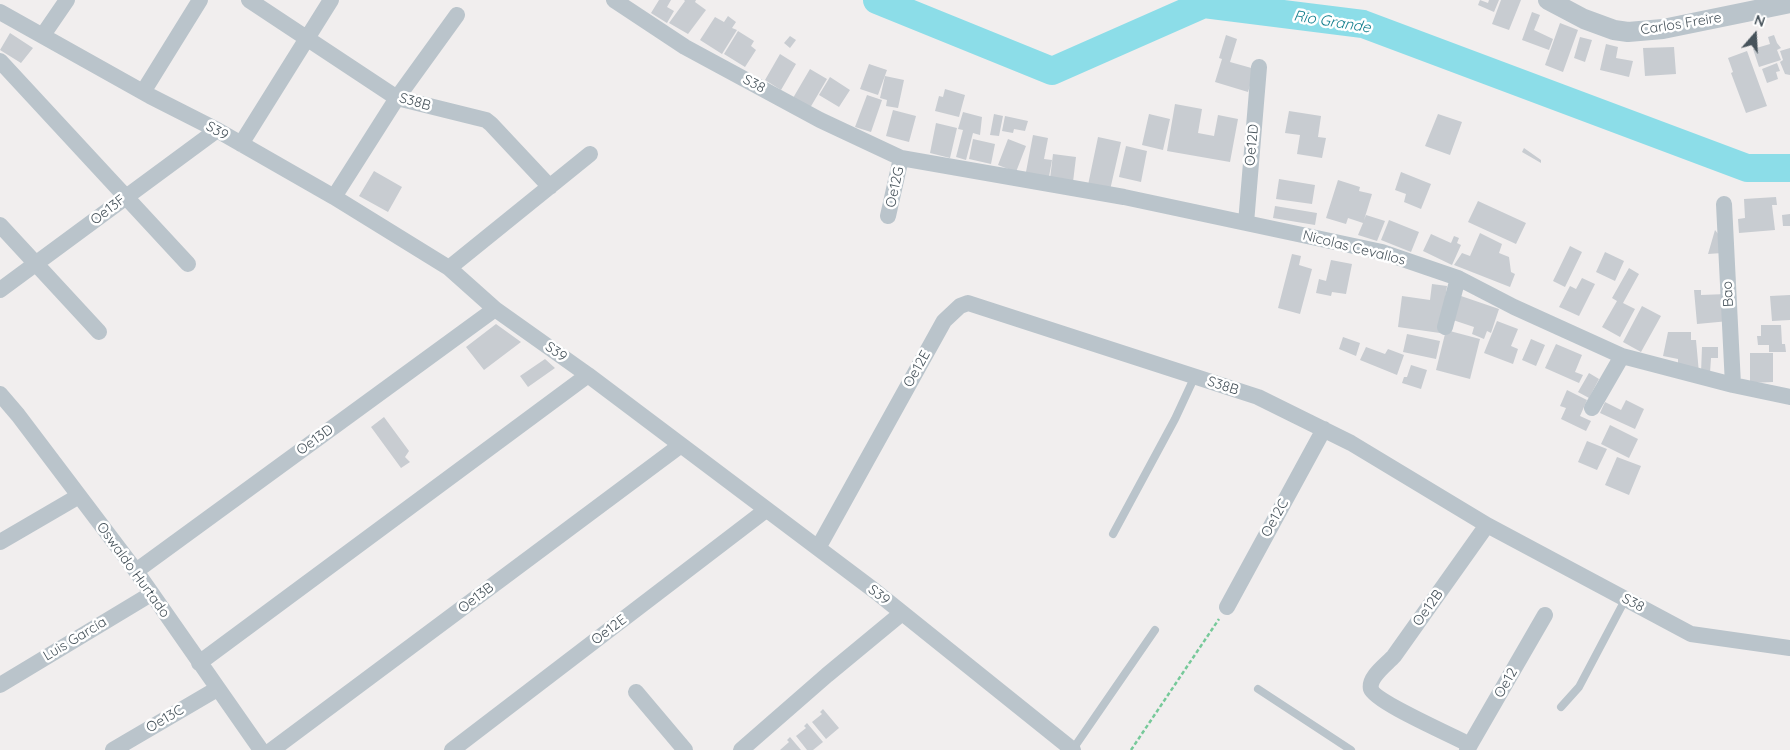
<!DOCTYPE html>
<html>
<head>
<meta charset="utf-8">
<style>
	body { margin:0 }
	#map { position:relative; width:1790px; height:750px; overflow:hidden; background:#f1eeee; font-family:Quicksand,sans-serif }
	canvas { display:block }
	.north { position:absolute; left:1730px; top:10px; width:50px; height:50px; -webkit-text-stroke:4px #fff; paint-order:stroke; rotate:19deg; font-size:14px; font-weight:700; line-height:20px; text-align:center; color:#47535b }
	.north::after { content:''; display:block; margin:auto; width:18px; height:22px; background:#47535b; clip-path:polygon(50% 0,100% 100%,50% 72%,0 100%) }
</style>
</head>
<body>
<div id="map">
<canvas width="1790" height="750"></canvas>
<div class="north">N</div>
</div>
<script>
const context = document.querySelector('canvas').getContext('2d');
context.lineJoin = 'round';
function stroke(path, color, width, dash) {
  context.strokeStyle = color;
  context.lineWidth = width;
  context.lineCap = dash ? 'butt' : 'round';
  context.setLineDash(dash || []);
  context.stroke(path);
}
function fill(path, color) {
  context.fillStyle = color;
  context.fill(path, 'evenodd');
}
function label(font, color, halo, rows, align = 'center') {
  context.font = font + ' Quicksand,sans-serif';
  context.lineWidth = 5;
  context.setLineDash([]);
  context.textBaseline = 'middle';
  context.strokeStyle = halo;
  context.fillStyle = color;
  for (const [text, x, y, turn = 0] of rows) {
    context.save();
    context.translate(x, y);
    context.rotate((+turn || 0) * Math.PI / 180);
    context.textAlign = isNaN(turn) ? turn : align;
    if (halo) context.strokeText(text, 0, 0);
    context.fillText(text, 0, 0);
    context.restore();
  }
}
stroke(new Path2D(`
	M877,0L1052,71L1204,4L1363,24L1747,168H1790`), '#8cdde8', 28);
fill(new Path2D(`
	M659,0H671L667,7L674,11L667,23L651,13Z
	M684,0H696L695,2L706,10L688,34L669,23L685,1Z
	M1480,0L1488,3L1489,0H1499L1494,12L1478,5Z
	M1501,0H1521L1509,30L1492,24Z
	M1532,12L1540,15L1534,30L1553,39L1549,50L1522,40Z
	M728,16L736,22L732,28L737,30L722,54L700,40L715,17L724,22Z
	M1560,23L1578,30L1563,72L1545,65Z
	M738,31L754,41L751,46L756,50L745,67L724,54Z
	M10,33L33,48L21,63L0,50Z
	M1226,35L1237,39L1230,62L1255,69L1248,92L1215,82L1222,59L1219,58Z
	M1774,35L1777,43L1781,48L1777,50L1781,60L1759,67L1753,49L1770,44L1768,37Z
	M790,36L796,40L790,48L784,43Z
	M1580,37L1592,40L1585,62L1574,58Z
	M1606,44L1618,47L1616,58L1633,61L1629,77L1600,70Z
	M1674,47L1676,74L1645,76L1643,48Z
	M1790,48V75L1785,74L1780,62L1783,60L1780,51Z
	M1747,51L1767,106L1746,113L1731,73L1733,72L1728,58Z
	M780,54L796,64L781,90L765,80Z
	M1777,63L1780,71L1776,72L1778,79L1767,83L1762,69Z
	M869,64L887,70L878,95L860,89Z
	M810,69L827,79L810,108L793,98Z
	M885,76L904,80L898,108L886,106L887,100L880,98Z
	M830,77L850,90L839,107L819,95Z
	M945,89L965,95L959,117L935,111L939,96L943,97Z
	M867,95L882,100L871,132L855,127Z
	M1175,104L1202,109L1198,133L1214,136L1218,115L1238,119L1230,162L1167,151Z
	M893,110L916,116L909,142L886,136Z
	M1289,111L1321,116L1318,137L1326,138L1322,158L1297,154L1300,135L1285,133Z
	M963,112L982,117L980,135L973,133L966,160L956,157L963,130L958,129Z
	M994,114L1003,116L999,136L990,135Z
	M1149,114L1170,119L1163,150L1142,145Z
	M1438,114L1462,122L1450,155L1425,146Z
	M1005,116L1028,121L1025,131L1014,129L1013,133L1002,131Z
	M936,123L957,128L950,158L930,153Z
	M1033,135L1048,138L1044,159L1052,160L1048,182L1025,177Z
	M1098,137L1121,142L1110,190L1088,185Z
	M973,139L995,144L991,164L969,159Z
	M1008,139L1026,146L1016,172L998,165Z
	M1126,146L1147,151L1141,182L1119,177Z
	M1524,148L1541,160V163L1522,152Z
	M1053,154L1076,157L1073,182L1050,179Z
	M374,171L402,187L388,212L359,196Z
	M1401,172L1431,184L1421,209L1404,202L1406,194L1395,190Z
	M1279,179L1315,185L1312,204L1276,199Z
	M1338,180L1360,187L1359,191L1372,194L1364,220L1366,215L1385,221L1377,241L1358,235L1363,223L1348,218L1346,224L1326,218Z
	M1776,197L1777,205H1772L1775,230L1739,233L1738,219L1745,218L1744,199Z
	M1478,201L1526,223L1516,244L1468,222Z
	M1275,206L1317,213L1315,225L1273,218Z
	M1790,214V226H1783L1782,215Z
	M1389,220L1419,232L1411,252L1381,240Z
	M1715,230L1719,235L1722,253L1708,254Z
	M1480,233L1502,244L1499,253L1509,257L1511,272L1515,274L1510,287L1454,265L1462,253L1470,256Z
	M1431,234L1451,243L1454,236L1459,238L1457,243L1461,245L1452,265L1423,251Z
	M1570,246L1582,252L1565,287L1553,281Z
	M1605,252L1624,261L1615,281L1596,272Z
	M1292,254L1301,256L1299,265L1312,269L1300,314L1278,308Z
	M1331,260L1352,264L1346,294L1332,292L1331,296L1316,293L1319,279L1326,281Z
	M1629,268L1639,274L1623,303L1635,309L1620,337L1602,327L1617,301L1612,298Z
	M1582,278L1595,284L1579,316L1559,307L1570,286L1576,289Z
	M1432,284L1447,286L1440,333L1398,327L1402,296L1430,300Z
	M1694,290H1701V295L1727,294L1729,321L1697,324Z
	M1790,295V320L1772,321L1770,296Z
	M1461,296L1499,309L1491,333L1487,331L1484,339L1472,334L1474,327L1453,320Z
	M1642,306L1661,316L1641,352L1623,342Z
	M1497,321L1518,329L1511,346L1518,349L1513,364L1484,353Z
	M496,324L521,342L484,370L466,347Z
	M1761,325H1781L1782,344H1785L1786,352H1769V345H1758L1757,336H1761Z
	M1446,330L1480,339L1470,379L1436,370Z
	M1668,332H1691V340H1696L1699,373L1678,368V359L1663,356Z
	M1407,334L1440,341L1436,359L1403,352Z
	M1343,337L1360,343L1356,356L1339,349Z
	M1531,339L1545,345L1536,366L1522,360Z
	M1556,344L1582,355L1575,372L1583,375L1579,383L1545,368Z
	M1366,347L1385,354L1388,349L1404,355L1397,375L1360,360Z
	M1702,347H1718V358H1711L1710,373H1701Z
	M1750,353H1773V382L1750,383Z
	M545,359L555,368L528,387L520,376Z
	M1411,365L1427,370L1421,389L1402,383L1404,377H1407Z
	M1589,373L1599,379L1589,398L1578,392Z
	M1567,390L1587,400L1580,416L1591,421L1586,431L1561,419L1566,408L1560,406Z
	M1626,400L1644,409L1635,429L1600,413L1605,402L1621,410Z
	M384,417L409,451L405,457L410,462L401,468L371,427Z
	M1610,425L1638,439L1629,458L1601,444Z
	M1587,441L1607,449L1597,470L1578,462Z
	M1617,457L1641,466L1629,495L1605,485Z
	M823,709L839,728L826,739L812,722L822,714L820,712Z
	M807,723L823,742L813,750H807L796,736L806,728L804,726Z
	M790,737L801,750H780L789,742L787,740Z`), '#c8ccd1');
stroke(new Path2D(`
	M1131,750L1219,619`), '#77c99a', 2.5, [4, 2.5]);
stroke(new Path2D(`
	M1113,534L1175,419L1195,376
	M1258,689L1351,750
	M1561,707L1579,687L1626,598
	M1073,749L1155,630`), '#bac4cb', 8);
stroke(new Path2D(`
	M249,0L397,98L486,120L491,124L550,187
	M614,0L685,47L820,120L901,158L1124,197L1382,252L1458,278L1514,307L1622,356L1733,385L1790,397
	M0,12L150,96L217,130L334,197L449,268L495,309L588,375L875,591L1073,750
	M43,35L67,0
	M0,61L188,264
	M143,92L200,0
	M241,144L331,0
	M334,197L397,98L457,15
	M1724,204L1733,385
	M888,216L901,158
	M1246,223L1259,67
	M0,225L99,332
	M449,268L590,154
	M0,290L217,130
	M1445,327L1458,278
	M0,394L18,415L136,571L261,750
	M1592,408L1622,356
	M0,542L79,496
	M818,548L944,321L960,306L968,303L1258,397L1351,443L1487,525L1691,634L1790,648
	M136,571L495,309
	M1227,607L1324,429
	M199,663L588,375
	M0,685L151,594
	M636,692L685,750
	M1470,745C1454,736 1375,702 1371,689C1368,677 1387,664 1394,656C1425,613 1456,569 1487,525
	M113,750L217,689
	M272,750L681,445
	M452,750L766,510
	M741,750L827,675L902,613
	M1467,750L1545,615`), '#bac4cb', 16);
stroke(new Path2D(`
	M1548,0L1584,19L1614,30L1628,32L1663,29L1790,3`), '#bac4cb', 20);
label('14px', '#47535b', '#fff', [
	["Carlos Freire",1681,24,-9],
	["S38",754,84,28],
	["S38B",415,102,16],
	["S39",217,131,29],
	["Oe12D",1252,145,-85],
	["Oe12G",895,187,-78],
	["Oe13F",108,210,-37],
	["Nicolas Cevallos",1354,248,14],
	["Bao",1728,294,-93],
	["S39",556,352,35],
	["Oe12E",917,369,-61],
	["S38B",1223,386,18],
	["Oe13D",315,440,-36],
	["Oe12C",1275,518,-61],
	["Oswaldo Hurtado",133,570,54],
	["S39",879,595,38],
	["Oe13B",476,598,-37],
	["S38",1633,603,28],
	["Oe12B",1428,608,-54],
	["Oe12E",609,630,-37],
	["Luis García",75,639,-31],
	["Oe12",1506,683,-60],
	["Oe13C",165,719,-30]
]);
label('italic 15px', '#127e8d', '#fff', [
	["Rio Grande",1332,22,9]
]);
</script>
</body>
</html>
